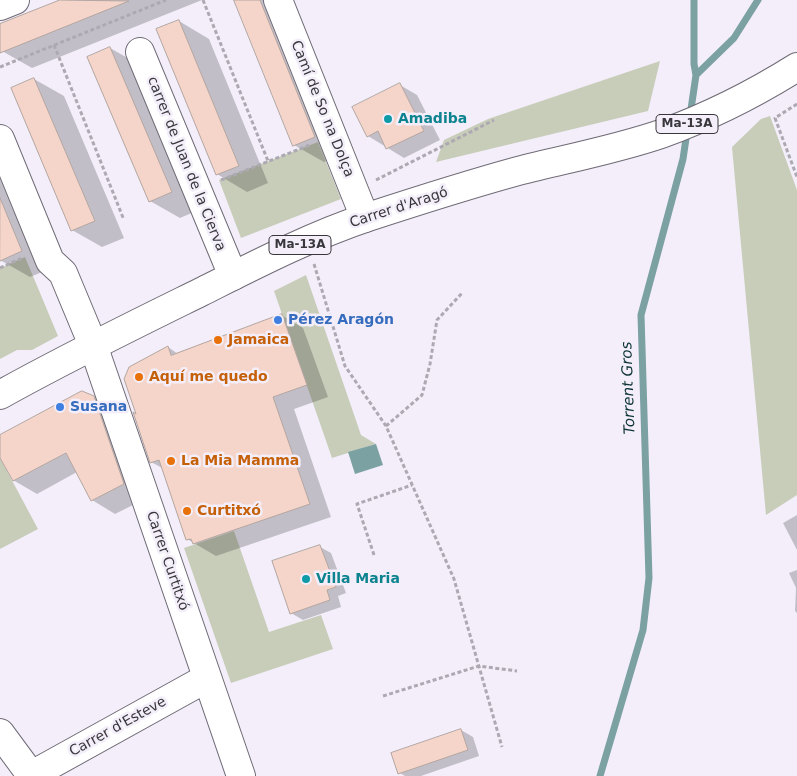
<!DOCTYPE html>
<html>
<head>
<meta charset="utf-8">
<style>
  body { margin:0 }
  canvas { display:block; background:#f3eef9 }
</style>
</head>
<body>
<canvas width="797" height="776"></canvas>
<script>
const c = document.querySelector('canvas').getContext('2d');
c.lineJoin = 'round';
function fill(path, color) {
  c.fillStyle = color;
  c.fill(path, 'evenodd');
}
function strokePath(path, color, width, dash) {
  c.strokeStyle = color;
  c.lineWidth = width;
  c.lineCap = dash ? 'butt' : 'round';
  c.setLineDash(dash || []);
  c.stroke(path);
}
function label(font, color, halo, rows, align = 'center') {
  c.font = font + ' "DejaVu Sans",sans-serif';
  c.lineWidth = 5;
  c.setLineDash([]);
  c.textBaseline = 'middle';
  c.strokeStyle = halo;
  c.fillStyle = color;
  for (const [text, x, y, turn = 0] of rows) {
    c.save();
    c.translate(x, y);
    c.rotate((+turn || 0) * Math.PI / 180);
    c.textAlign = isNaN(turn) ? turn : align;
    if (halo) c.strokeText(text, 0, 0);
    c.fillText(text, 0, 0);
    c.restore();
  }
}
fill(new Path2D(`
  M 660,61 L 648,111 L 436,162 L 444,140 L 488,119 Z
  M 770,116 L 797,190 L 797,495 L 766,515 L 732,147 L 761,119 Z
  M 318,142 L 341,199 L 241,238 L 219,180 Z
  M 25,257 L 58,336 L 32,350 L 17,350 L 0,359 L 0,268 Z
  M 306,275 L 361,435 L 376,444 L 332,458 L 274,291 Z
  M 0,458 L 38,529 L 0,549 Z
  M 234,531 L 269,632 L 321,615 L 333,649 L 231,683 L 184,548 Z`), '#c8cdba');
fill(new Path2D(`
  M 376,444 L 383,465 L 355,474 L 348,452 Z`), '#7ca1a3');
fill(new Path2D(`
  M 64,0 L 202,0 L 32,68 L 2,51 L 0,45 L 0,26 Z
  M 235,0 L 272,0 L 344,154 L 324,162 L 294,145 Z
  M 179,21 L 209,39 L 268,183 L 247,192 L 217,174 Z
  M 110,48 L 140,65 L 201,209 L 180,218 L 150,201 Z
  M 34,79 L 64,96 L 124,238 L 102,247 L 72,230 Z
  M 400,85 L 417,95 L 440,140 L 404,158 L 368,136 Z
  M 0,146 L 52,268 L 30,277 L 0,260 Z
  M 281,315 L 303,328 L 328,397 L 294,409 L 331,517 L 216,556 L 187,539 L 164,469 L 151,462 L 139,416 L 168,347 L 178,354 Z
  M 93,397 L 117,411 L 147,498 L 115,514 L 92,500 L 77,472 L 37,494 L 13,480 L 0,455 L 0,436 Z
  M 797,515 L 797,550 L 783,523 Z
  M 320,547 L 331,553 L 346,593 L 338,596 L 341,607 L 303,620 L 291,613 Z
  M 797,570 L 797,613 L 795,611 L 796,588 L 789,573 Z
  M 461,730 L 473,737 L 479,756 L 421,776 L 405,776 L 400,773 Z`), '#0003');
strokePath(new Path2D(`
  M 696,75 L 734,38 L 758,0
  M 690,116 L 696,75 L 694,64 L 694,0
  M 600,776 L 643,630 L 649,578 L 641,315 L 683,159 L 687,132`), '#7ca1a3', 7);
const building = new Path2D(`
  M 60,0 L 129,1 L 0,53 L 0,24 Z
  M 234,0 L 260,0 L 315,137 L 293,146 Z
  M 179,20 L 239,166 L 216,175 L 156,29 Z
  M 110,47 L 172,192 L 149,202 L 87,57 Z
  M 34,78 L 95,221 L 71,231 L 11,88 Z
  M 400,83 L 424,131 L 386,149 L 378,131 L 367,137 L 352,107 Z
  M 0,198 L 22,251 L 0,261 Z
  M 282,314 L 307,385 L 273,397 L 310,504 L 193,544 L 191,539 L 186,540 L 159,460 L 150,463 L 133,412 L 136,414 L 124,379 L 129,367 L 168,346 L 171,355 Z
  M 82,391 L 94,396 L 124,484 L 91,501 L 66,453 L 13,481 L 0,458 L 0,435 Z
  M 320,545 L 336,587 L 327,590 L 330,600 L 290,614 L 272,561 Z
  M 461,729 L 468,750 L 398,774 L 391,753 Z`);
fill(building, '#f5d4c9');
strokePath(building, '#b3a6a1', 1);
const minor = new Path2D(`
  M 278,0 L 365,218
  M 0,6 L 15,0
  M 140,52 L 233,276
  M 0,139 L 50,261 L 63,273 L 93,345 L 241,776
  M 0,733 L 31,775
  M 30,776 L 207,678`);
const major = new Path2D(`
  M 0,395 C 66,358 134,325 201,292 C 255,265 311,236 368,217 C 417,201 467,185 518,171 C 565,159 614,150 661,134 C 708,117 754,94 797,67`);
strokePath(minor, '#706b76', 30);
strokePath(major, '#706b76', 30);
strokePath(new Path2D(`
  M 203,0 L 268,161
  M 54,45 L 124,220
  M 0,67 L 166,0
  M 797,104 L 775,118 L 797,177
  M 221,180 L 310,145
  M 376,180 L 494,120
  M 314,264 L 345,366 L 386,426 L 454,579 L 502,747
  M 0,268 L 22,258
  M 386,426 L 422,395 L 430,364 L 437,320 L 463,292
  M 374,555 L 357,504 L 412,485
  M 383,696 L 479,666 L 517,671`), '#ada9b2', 3, [4, 2.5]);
strokePath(minor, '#fff', 28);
strokePath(major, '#fff', 28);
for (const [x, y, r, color] of [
  [388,119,5,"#0f9aa8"],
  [278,320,5,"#3f7fe0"],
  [218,340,5,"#e8710a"],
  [139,377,5,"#e8710a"],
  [60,407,5,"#3f7fe0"],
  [171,461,5,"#e8710a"],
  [187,511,5,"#e8710a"],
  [306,579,5,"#0f9aa8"]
]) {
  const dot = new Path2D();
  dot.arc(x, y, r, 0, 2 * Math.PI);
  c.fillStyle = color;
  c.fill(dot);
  strokePath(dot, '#f3eef9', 2);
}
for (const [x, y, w] of [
  [687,124,62],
  [300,245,62]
]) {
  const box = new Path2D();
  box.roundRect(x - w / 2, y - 9.5, w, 19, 4);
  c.fillStyle = '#f3eef9';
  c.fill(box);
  strokePath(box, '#39373c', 1);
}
label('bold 12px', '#39373c', null, [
  ["Ma-13A",687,124],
  ["Ma-13A",300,245]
]);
label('14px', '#39373c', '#f3eef9', [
  ["Camí de So na Dolça",322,109,68],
  ["carrer de Juan de la Cierva",186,164,68],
  ["Carrer d'Aragó",399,208,-18],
  ["Carrer Curtitxó",167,561,71],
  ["Carrer d'Esteve",118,727,-29]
]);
label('bold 14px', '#0d838f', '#f3eef9', [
  ["Amadiba",398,119],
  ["Villa Maria",316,579]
], 'left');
label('bold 14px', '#366cbe', '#f3eef9', [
  ["Pérez Aragón",288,320],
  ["Susana",70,407]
], 'left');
label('bold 14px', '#c56008', '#f3eef9', [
  ["Jamaica",228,340],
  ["Aquí me quedo",149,377],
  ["La Mia Mamma",181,461],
  ["Curtitxó",197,511]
], 'left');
label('italic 15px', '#0e3437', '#f3eef9', [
  ["Torrent Gros",629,388,-92]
]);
</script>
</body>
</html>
